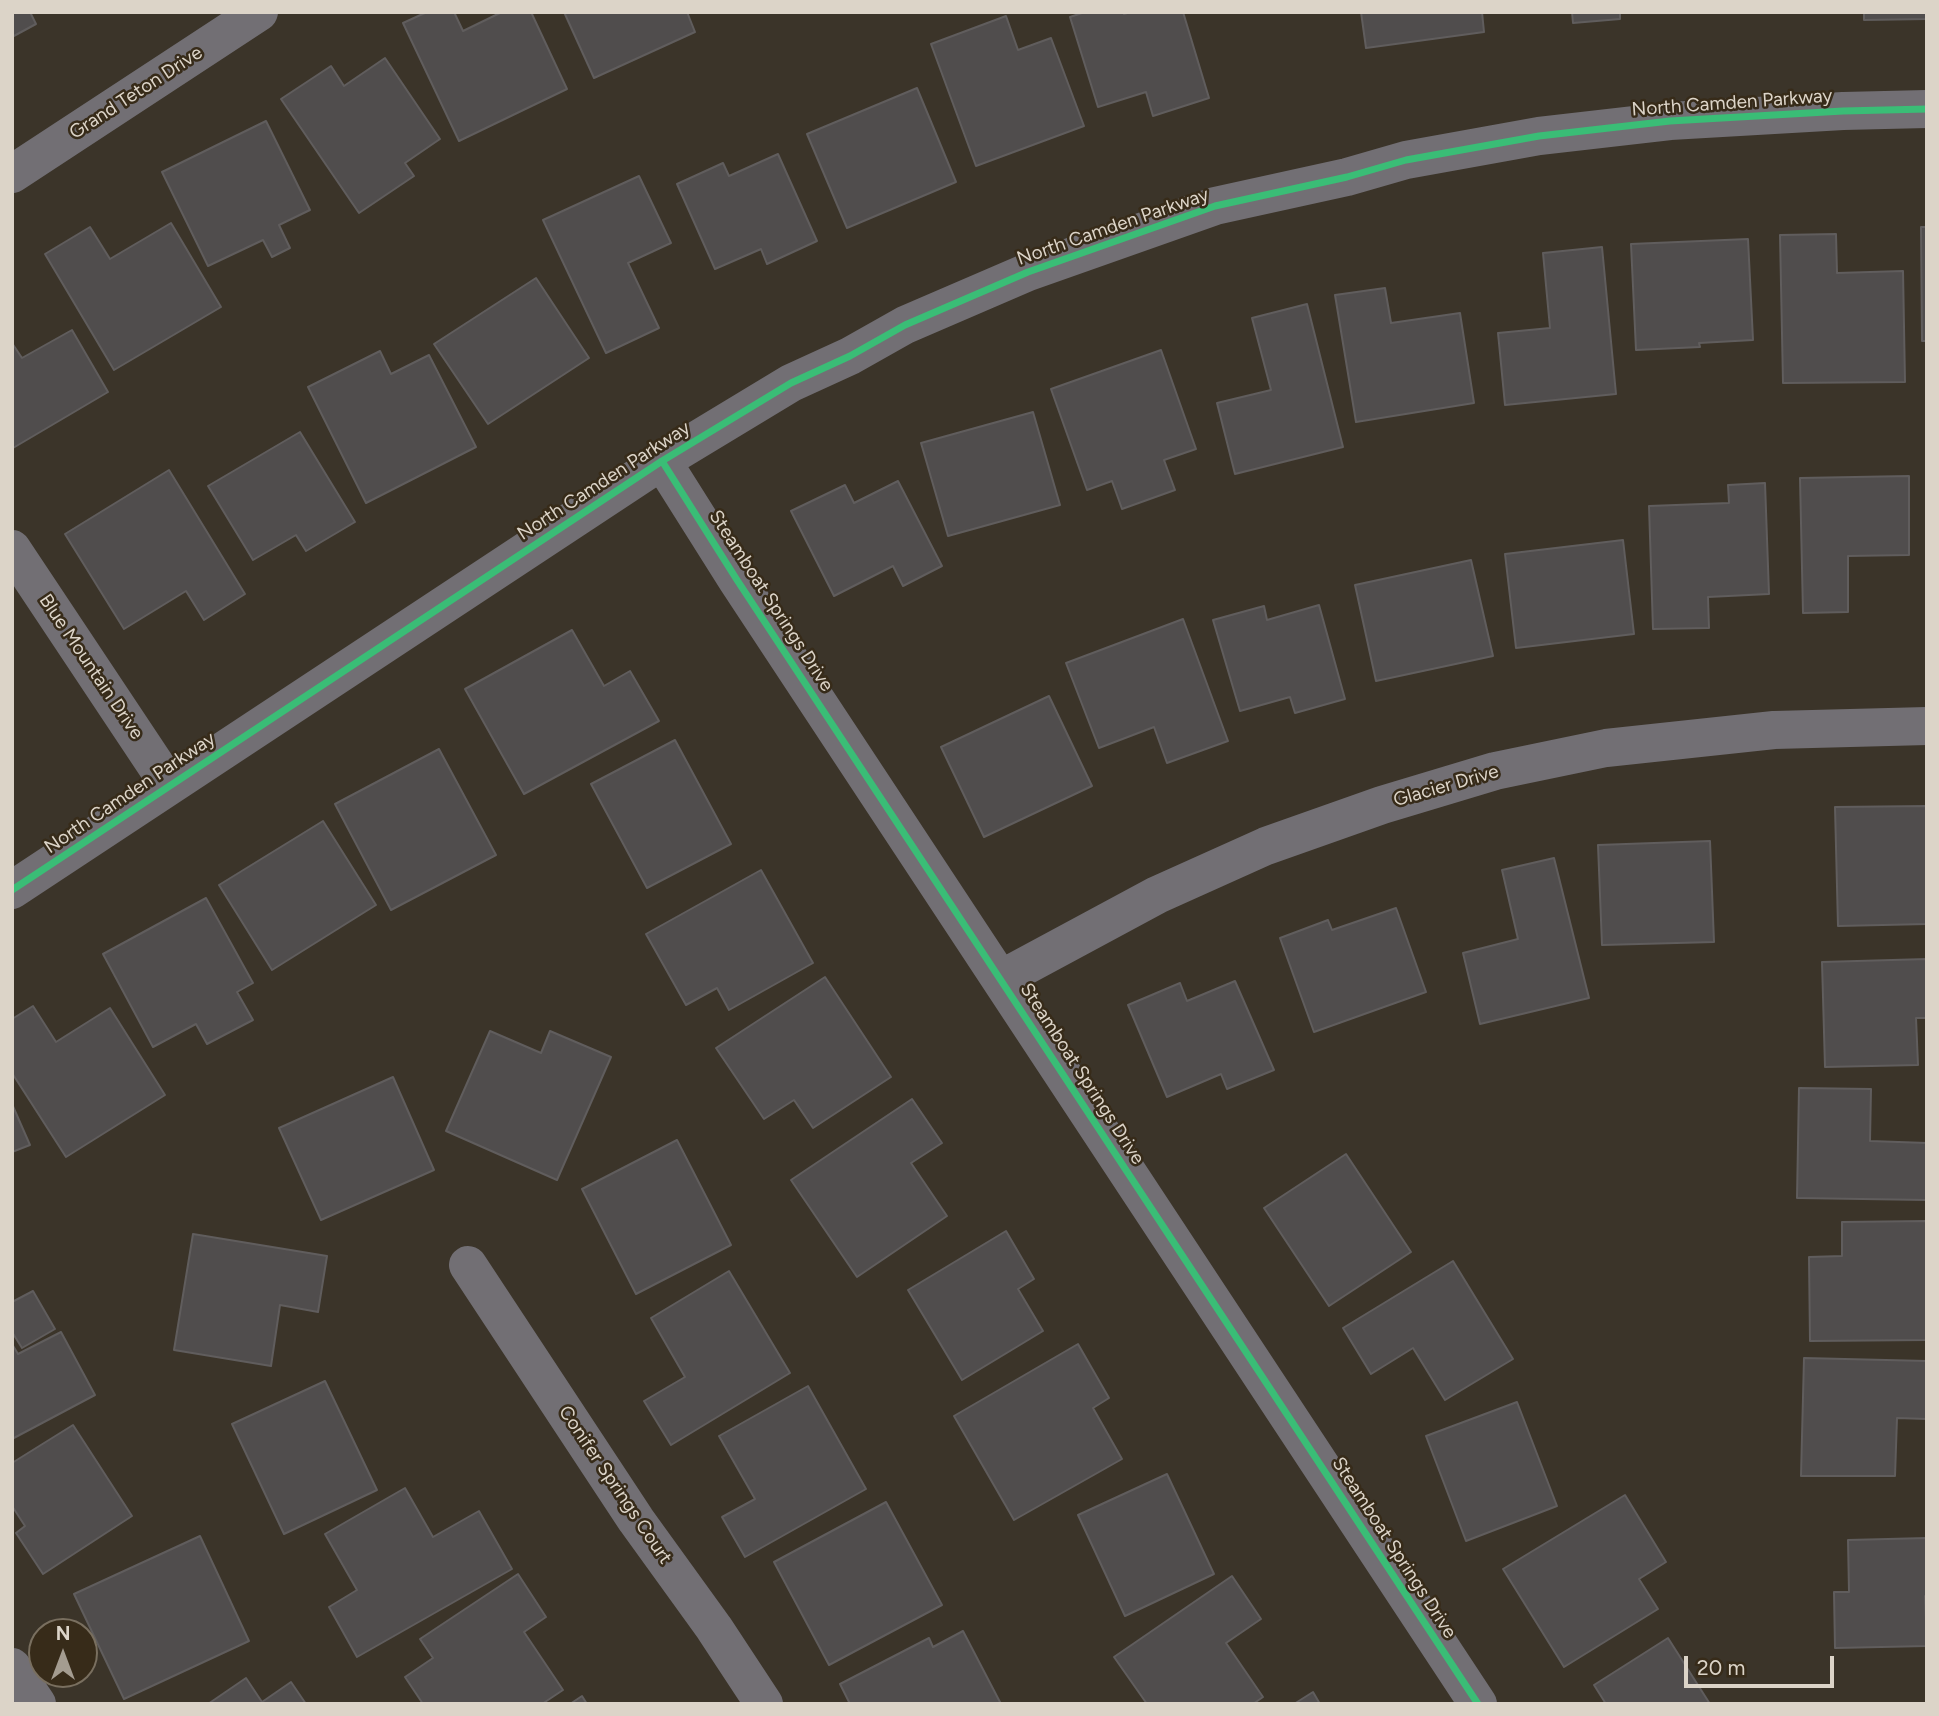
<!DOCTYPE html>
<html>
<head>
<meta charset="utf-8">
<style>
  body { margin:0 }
  #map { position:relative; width:1939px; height:1716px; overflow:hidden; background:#3b3429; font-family:Figtree,sans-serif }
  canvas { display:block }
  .frame { position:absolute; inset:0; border:14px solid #dcd4c8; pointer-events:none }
  .north { position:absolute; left:28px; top:1618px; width:70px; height:70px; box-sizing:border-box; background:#372b19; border:2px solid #796f5f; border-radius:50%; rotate:0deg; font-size:19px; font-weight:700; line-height:28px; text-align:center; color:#dcd4c8 }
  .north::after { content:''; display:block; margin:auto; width:24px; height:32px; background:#a49c90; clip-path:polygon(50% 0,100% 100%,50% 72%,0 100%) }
  .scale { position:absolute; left:1684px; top:1656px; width:150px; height:32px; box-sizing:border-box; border:4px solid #dcd4c8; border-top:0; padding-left:9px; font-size:21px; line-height:24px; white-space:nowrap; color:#dcd4c8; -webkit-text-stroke:5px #372b19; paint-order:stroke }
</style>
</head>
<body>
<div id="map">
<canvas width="1939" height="1716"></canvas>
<div class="frame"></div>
<div class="north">N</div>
<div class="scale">20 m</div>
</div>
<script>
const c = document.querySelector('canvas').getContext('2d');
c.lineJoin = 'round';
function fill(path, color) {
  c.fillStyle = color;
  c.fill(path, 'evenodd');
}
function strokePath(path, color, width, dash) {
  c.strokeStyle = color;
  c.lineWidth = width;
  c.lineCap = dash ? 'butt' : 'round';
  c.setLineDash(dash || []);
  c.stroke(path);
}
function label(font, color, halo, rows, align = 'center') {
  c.font = font + ' Figtree,sans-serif';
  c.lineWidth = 5;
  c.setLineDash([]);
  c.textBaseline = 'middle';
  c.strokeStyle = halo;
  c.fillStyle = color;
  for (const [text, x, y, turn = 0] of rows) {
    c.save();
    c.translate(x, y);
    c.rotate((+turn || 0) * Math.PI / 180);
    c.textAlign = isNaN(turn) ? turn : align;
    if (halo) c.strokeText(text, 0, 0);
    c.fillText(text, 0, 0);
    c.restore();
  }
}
const building = new Path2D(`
  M 12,12 L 30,12 L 36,24 L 12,37 Z
  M 427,12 L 454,12 L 463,31 L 502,12 L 531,12 L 567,89 L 459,141 L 403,23 Z
  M 564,12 L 687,12 L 695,32 L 594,78 Z
  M 1085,12 L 1123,12 L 1124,14 L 1131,12 L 1183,12 L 1209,98 L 1153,116 L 1146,92 L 1098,107 L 1070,17 Z
  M 1361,12 L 1482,12 L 1484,32 L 1366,48 Z
  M 1572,12 L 1620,12 L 1620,19 L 1573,23 Z
  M 1864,12 L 1927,12 L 1927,19 L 1864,20 Z
  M 1006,16 L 1018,50 L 1051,38 L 1084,126 L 976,166 L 931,44 Z
  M 385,58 L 440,139 L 405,163 L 414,176 L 359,213 L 281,99 L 331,66 L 344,86 Z
  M 917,88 L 956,182 L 847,228 L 807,134 Z
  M 266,121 L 310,210 L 279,225 L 290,248 L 272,257 L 263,240 L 208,266 L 162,172 Z
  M 778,154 L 817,241 L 767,264 L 761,249 L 715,269 L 677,184 L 723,163 L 729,176 Z
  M 639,176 L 671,243 L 628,263 L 659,328 L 606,353 L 543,220 Z
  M 171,223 L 221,307 L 114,370 L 45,254 L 90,227 L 110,259 Z
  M 1921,227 L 1927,227 L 1927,341 L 1922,341 Z
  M 1836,234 L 1837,273 L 1903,271 L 1905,382 L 1783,383 L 1780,235 Z
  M 1748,239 L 1753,340 L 1699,343 L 1700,347 L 1636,350 L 1631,244 Z
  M 1602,247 L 1616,394 L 1505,405 L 1498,333 L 1550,328 L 1543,253 Z
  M 536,278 L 589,358 L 488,424 L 434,344 Z
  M 1385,288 L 1391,323 L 1460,313 L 1474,403 L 1356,422 L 1335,295 Z
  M 1307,304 L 1343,447 L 1235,474 L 1217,403 L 1271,390 L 1252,318 Z
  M 72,330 L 108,392 L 13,448 L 12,343 L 22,358 Z
  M 1161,350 L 1196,449 L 1164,460 L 1175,490 L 1122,509 L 1112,481 L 1087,490 L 1051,389 Z
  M 380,351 L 391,374 L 429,355 L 476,447 L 366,503 L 308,387 Z
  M 1033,412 L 1060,505 L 948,536 L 921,443 Z
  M 300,432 L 355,522 L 306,551 L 296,535 L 253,560 L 208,486 Z
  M 169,470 L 245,594 L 204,620 L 186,591 L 124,629 L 65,534 Z
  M 1909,476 L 1909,555 L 1848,556 L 1848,612 L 1803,613 L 1800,478 Z
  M 898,481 L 942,566 L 903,586 L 893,566 L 834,596 L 791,511 L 845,485 L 854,503 Z
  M 1765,483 L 1769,594 L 1708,597 L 1709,628 L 1653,629 L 1649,506 L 1729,503 L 1728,485 Z
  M 1623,540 L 1634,634 L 1516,648 L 1505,554 Z
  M 1471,560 L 1493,656 L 1376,681 L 1355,585 Z
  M 1319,605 L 1345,699 L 1295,713 L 1290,697 L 1240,711 L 1213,620 L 1264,606 L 1267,620 Z
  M 1183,619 L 1228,741 L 1167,763 L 1154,727 L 1099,748 L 1066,663 Z
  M 572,630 L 604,686 L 630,671 L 659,721 L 524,794 L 465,689 Z
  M 1049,696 L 1092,786 L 984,837 L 941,747 Z
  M 675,740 L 731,844 L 647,888 L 591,784 Z
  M 439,749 L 496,855 L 391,910 L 335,804 Z
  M 1926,806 L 1927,924 L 1838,926 L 1835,807 Z
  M 323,821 L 376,905 L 272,970 L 219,885 Z
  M 1710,841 L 1714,942 L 1602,945 L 1598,845 Z
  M 1554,858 L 1589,998 L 1480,1024 L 1463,953 L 1518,939 L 1502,870 Z
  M 761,870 L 813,963 L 729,1010 L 717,988 L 686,1005 L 646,934 Z
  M 206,898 L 253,983 L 237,992 L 253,1020 L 207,1044 L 196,1024 L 153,1047 L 103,954 Z
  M 1396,908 L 1426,992 L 1314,1032 L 1280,938 L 1328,920 L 1332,930 Z
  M 1927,959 L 1927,1018 L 1916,1018 L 1918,1065 L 1825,1067 L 1822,962 Z
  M 825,977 L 891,1077 L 813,1128 L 794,1100 L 764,1119 L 716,1048 Z
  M 1235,981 L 1274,1070 L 1227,1089 L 1221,1074 L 1167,1097 L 1128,1005 L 1180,983 L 1187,1001 Z
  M 33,1006 L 56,1042 L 110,1008 L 165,1095 L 66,1157 L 12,1073 L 12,1019 Z
  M 490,1031 L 541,1053 L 550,1031 L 611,1057 L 557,1180 L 446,1131 Z
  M 393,1077 L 434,1170 L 321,1220 L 279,1128 Z
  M 1799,1088 L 1871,1089 L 1870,1141 L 1927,1143 L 1927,1200 L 1797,1198 Z
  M 912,1099 L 942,1143 L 911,1163 L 947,1216 L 857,1277 L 791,1180 Z
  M 12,1104 L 30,1145 L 12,1152 Z
  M 677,1140 L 731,1245 L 636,1294 L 582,1189 Z
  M 1346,1154 L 1411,1252 L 1329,1306 L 1264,1208 Z
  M 1927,1221 L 1927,1340 L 1810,1341 L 1809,1257 L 1842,1256 L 1842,1222 Z
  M 1006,1231 L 1034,1279 L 1018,1289 L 1043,1331 L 962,1380 L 908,1290 Z
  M 193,1234 L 327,1256 L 318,1312 L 280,1305 L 271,1366 L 174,1350 Z
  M 1453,1261 L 1513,1359 L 1445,1400 L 1413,1348 L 1371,1374 L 1343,1328 Z
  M 729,1271 L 790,1373 L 671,1445 L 644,1401 L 685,1377 L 651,1318 Z
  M 33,1291 L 55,1329 L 22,1348 L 12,1332 L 12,1302 Z
  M 61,1332 L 95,1395 L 12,1439 L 12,1344 L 18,1354 Z
  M 1078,1344 L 1109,1398 L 1093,1408 L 1122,1459 L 1014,1520 L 954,1416 Z
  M 1804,1358 L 1927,1361 L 1927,1419 L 1897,1418 L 1895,1476 L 1801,1476 Z
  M 325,1381 L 377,1490 L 284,1534 L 232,1424 Z
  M 808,1386 L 866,1489 L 745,1557 L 722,1517 L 755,1499 L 719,1436 Z
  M 1517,1402 L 1557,1506 L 1466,1541 L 1426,1436 Z
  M 73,1425 L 132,1516 L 43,1574 L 16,1533 L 25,1526 L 12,1506 L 12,1463 Z
  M 1167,1474 L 1214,1574 L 1125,1616 L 1078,1515 Z
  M 405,1488 L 433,1537 L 479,1511 L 512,1569 L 357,1657 L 329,1607 L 357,1590 L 325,1534 Z
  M 1625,1495 L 1666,1562 L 1639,1579 L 1658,1609 L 1564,1667 L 1503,1569 Z
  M 886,1502 L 942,1605 L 829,1665 L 774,1562 Z
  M 200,1536 L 249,1641 L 124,1699 L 74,1594 Z
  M 1927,1538 L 1927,1596 L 1925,1596 L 1927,1646 L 1835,1648 L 1834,1592 L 1849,1592 L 1848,1540 Z
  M 518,1574 L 546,1617 L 524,1632 L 563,1690 L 542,1704 L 423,1704 L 405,1677 L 433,1658 L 420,1639 Z
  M 1232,1576 L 1261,1619 L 1226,1643 L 1263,1697 L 1253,1704 L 1147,1704 L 1114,1657 Z
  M 963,1631 L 1001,1704 L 850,1704 L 840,1684 L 929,1638 L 933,1647 Z
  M 1668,1638 L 1710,1704 L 1606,1704 L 1594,1685 Z
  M 246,1678 L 262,1702 L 291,1682 L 306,1704 L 208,1704 Z
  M 1313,1692 L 1320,1704 L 1294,1704 Z
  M 582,1696 L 587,1704 L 570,1704 Z`);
fill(building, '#504d4d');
strokePath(building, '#605d5d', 2);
strokePath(new Path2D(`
  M 12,174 L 259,12
  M 662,461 L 737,580 L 1478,1704
  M 12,549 L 169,785
  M 12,890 L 662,461 L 791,383 L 850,356 L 905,325 L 1028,272 L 1215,206 L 1347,177 L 1406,160 L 1539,136 L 1670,121 L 1843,111 L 1927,109
  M 1001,979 L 1157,895 L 1266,846 L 1382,805 L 1495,771 L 1606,748 L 1774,730 L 1927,726
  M 468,1265 L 636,1520 L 714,1628 L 764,1704
  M 12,1667 L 37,1704`), '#726f74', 38);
strokePath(new Path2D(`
  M 662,461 L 737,580 L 1478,1704
  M 12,890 L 662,461 L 791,383 L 850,356 L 905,325 L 1028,272 L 1215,206 L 1347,177 L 1406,160 L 1539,136 L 1670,121 L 1843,111 L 1927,109`), '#3abd76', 7);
label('19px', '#dcd4c8', '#372b19', [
  ["Grand Teton Drive",136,93,-33],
  ["North Camden Parkway",1732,103,-4],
  ["North Camden Parkway",1113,227,-19],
  ["North Camden Parkway",604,481,-33],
  ["Steamboat Springs Drive",771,601,57],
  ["Blue Mountain Drive",91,667,56],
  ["Glacier Drive",1446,786,-16],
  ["North Camden Parkway",130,793,-34],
  ["Steamboat Springs Drive",1082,1074,57],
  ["Conifer Springs Court",615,1485,56],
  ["Steamboat Springs Drive",1394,1548,57]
]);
</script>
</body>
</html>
